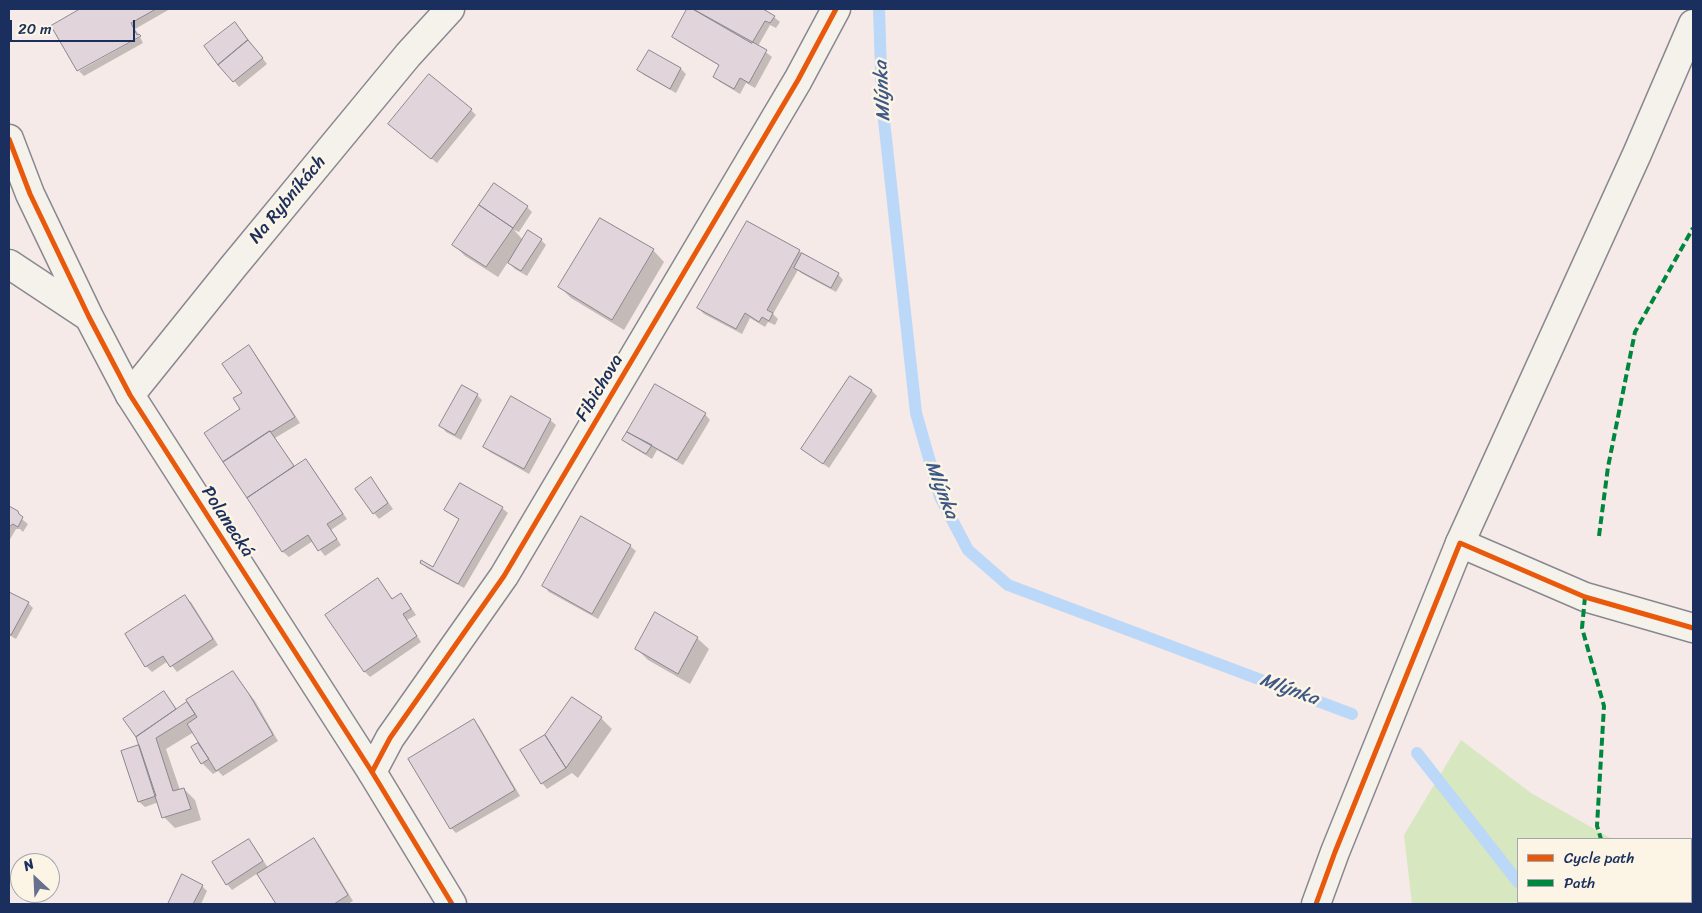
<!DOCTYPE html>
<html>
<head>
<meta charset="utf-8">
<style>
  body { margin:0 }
  #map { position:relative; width:1702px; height:913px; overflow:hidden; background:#f5eae8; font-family:Sriracha,sans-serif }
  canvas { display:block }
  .frame { position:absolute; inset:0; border:10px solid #1b2f5e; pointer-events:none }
  .legend { position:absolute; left:1517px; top:838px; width:175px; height:65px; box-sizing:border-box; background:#fcf5e5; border:1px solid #a2a6af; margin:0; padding:6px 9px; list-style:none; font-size:15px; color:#1b2f5e }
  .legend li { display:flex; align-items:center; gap:10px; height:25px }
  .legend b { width:25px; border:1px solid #a2a6af }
  .north { position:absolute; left:10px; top:853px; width:50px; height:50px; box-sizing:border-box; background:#fcf5e5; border:1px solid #a2a6af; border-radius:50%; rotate:335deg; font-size:14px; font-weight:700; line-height:20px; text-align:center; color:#1b2f5e }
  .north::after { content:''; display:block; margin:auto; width:18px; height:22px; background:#67708e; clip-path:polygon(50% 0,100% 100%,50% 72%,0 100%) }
  .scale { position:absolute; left:10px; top:20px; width:125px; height:22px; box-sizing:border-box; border:2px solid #1b2f5e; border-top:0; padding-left:6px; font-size:15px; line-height:18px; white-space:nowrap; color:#1b2f5e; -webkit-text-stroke:4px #fcf5e5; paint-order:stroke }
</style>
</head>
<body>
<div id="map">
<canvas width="1702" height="913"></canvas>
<div class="frame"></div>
<ul class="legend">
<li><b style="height:6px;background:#e8590c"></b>Cycle path</li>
<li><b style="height:6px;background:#00873e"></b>Path</li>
</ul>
<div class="north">N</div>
<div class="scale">20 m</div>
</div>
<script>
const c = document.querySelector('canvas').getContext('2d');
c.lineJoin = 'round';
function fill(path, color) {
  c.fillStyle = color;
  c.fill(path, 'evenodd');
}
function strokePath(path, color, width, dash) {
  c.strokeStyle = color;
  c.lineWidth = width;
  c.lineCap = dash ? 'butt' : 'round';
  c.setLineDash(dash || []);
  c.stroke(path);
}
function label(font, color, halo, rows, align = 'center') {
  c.font = font + ' Sriracha,sans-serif';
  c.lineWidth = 5;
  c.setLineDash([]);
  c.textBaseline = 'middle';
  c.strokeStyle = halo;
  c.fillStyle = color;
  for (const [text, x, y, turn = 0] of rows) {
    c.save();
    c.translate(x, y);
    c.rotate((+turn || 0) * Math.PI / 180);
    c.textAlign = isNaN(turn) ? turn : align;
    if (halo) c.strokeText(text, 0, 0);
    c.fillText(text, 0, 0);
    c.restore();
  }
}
fill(new Path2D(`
  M 1461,740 L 1531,793 L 1612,839 L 1518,839 L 1518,902 L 1691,902 L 1691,868 L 1693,867 L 1693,904 L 1412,904 L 1404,835 Z`), '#d7e7c0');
fill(new Path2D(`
  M 83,9 L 170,9 L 135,29 L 139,35 L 53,26 Z
  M 689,9 L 760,9 L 774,17 L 780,22 L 776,28 L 770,25 L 758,46 L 772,57 L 755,88 L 746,83 L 740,94 L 720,82 L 714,77 L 720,66 L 679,42 L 673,37 Z
  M 240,29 L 267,64 L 239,87 L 206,47 Z
  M 140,37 L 143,43 L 84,76 L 79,71 Z
  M 649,51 L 681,69 L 686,74 L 676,93 L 644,75 L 638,69 Z
  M 471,110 L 476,115 L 437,163 L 395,129 Z
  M 527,207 L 532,212 L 519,232 L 514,230 L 523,240 L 541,240 L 546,245 L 527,276 L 515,269 L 508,262 L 498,277 L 465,256 L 454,245 Z
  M 601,219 L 653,250 L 664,262 L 624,330 L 571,298 L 560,287 Z
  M 799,251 L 838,274 L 843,280 L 836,292 L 801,273 L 798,270 L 773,314 L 778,319 L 775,325 L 768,322 L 765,327 L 750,318 L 742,334 L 704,314 L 698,308 Z
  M 249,346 L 254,352 L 300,423 L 275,438 L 295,467 L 306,460 L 311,466 L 347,519 L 331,530 L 341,545 L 325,556 L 313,541 L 289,557 L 283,552 L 205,434 L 242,409 Z
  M 850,378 L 872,391 L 877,396 L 829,468 L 802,449 Z
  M 477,395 L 482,400 L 461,440 L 446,432 L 441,426 Z
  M 705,414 L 710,420 L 683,465 L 657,450 L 652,459 L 629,445 L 623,440 Z
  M 550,420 L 556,425 L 529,474 L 490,452 L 484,446 Z
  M 376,485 L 393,509 L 379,519 L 374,513 Z
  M 502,508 L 508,513 L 464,588 L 427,568 L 421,562 L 434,568 L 460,520 L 445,510 Z
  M 9,509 L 28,524 L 23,532 L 20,529 L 16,529 L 9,541 Z
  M 630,546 L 636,551 L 598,619 L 549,592 L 544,586 Z
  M 378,580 L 393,600 L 401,595 L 406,600 L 416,615 L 407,620 L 421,642 L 370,677 L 365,672 L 327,615 Z
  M 9,593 L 28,603 L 33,608 L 16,639 L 9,635 Z
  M 185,597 L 191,602 L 218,645 L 177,672 L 168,661 L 152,672 L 146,666 Z
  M 697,638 L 709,649 L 690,684 L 648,660 L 637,649 Z
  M 233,673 L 255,701 L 278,741 L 223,776 L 218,771 L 213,774 L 202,763 L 193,747 L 200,743 L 194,732 L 166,749 L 180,790 L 184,789 L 195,800 L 201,820 L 175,828 L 164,817 L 159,802 L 145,807 L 139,802 L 140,746 L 137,737 L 125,720 L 169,698 L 177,710 L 187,703 L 192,708 Z
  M 601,718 L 612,729 L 578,778 L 572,773 L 547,789 L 542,783 Z
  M 474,721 L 479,726 L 520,796 L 456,833 L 451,828 Z
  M 249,840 L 254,846 L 268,868 L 314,840 L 319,845 L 353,901 L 348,904 L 277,904 L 258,873 L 232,890 L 227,884 Z
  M 183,876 L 202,886 L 207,891 L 201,904 L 169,904 Z`), '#0003');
strokePath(new Path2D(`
  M 879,9 L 882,102 L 916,413 L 940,497 L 968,550 L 1008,585 L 1352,714
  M 1417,753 L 1518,882
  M 1531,902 L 1532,904`), '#bcd8f8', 12);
const building = new Path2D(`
  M 80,9 L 156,9 L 131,23 L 137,35 L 139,34 L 141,36 L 77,71 L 51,26 Z
  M 687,9 L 693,9 L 767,50 L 749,83 L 740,78 L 734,89 L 713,77 L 719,65 L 672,37 Z
  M 693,9 L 763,9 L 775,16 L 770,23 L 765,21 L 752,43 Z
  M 235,22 L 248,40 L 218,65 L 204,46 Z
  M 248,40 L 263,58 L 233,82 L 218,65 Z
  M 649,50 L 681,68 L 670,89 L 637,70 Z
  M 429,74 L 472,109 L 431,159 L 388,124 Z
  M 494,183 L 528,206 L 513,228 L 479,205 Z
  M 479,205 L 513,228 L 486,267 L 452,245 Z
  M 600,218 L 654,249 L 612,320 L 558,287 Z
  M 747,221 L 800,250 L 767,310 L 773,313 L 769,321 L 762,317 L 759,322 L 745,313 L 736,329 L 697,308 Z
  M 528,230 L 542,239 L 521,271 L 508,263 Z
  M 802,253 L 839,273 L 831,288 L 794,268 Z
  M 249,345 L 295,417 L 271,432 L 270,431 L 223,462 L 204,433 L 240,409 L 233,398 L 242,393 L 222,364 Z
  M 850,376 L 872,390 L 823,464 L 801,449 Z
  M 655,384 L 706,413 L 677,460 L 627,432 Z
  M 462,385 L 478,394 L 455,435 L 439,426 Z
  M 511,396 L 551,419 L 524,469 L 483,447 Z
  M 270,431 L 294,466 L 247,498 L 223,462 Z
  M 627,432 L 652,445 L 646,454 L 622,440 Z
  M 306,459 L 343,514 L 327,524 L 337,539 L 318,551 L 308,535 L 282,552 L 247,498 Z
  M 371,477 L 388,503 L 373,514 L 355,489 Z
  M 460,483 L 503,507 L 458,584 L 420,563 L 421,560 L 433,567 L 459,519 L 444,510 Z
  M 9,506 L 18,511 L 19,514 L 23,517 L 18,527 L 13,524 L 9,527 Z
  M 581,516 L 631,545 L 592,614 L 542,586 Z
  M 378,578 L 392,599 L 401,593 L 411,609 L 403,614 L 417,636 L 364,672 L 325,615 Z
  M 9,592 L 29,602 L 11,635 L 9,634 Z
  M 185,595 L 213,639 L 170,667 L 163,656 L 145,667 L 125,634 Z
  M 655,612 L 698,637 L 678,674 L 635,649 Z
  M 233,671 L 249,694 L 273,735 L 216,771 L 187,724 L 197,717 L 186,700 Z
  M 164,691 L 176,709 L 136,737 L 123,719 Z
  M 572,697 L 602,717 L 566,768 L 545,735 Z
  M 187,702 L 195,714 L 156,738 L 173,791 L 184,788 L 191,809 L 162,818 L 136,737 Z
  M 474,719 L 515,790 L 450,829 L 408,759 Z
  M 545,735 L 566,768 L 541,784 L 520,750 Z
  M 198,743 L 209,759 L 201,764 L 191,747 Z
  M 139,745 L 156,796 L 138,802 L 121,751 Z
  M 314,838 L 348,895 L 334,904 L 276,904 L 257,874 Z
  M 249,839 L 263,861 L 226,885 L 212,862 Z
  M 182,874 L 203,885 L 193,904 L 168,904 Z`);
fill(building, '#e1d4da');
strokePath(building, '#898890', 1);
const minor = new Path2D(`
  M 130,395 L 233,267 L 408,55 L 450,9
  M 372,772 L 390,738 L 504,576 L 798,80 L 836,9`);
const tertiary = new Path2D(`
  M 9,139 L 30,194 L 89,317 L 130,395 L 372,772 L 452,904
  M 9,264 L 89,317
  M 1316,904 L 1335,852 L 1460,543 L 1585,597 L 1693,628`);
const trunk = new Path2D(`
  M 1460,543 L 1637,154 L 1693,24`);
strokePath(minor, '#898890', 31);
strokePath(tertiary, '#898890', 31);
strokePath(trunk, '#898890', 31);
strokePath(minor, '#f5f1eb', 28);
strokePath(tertiary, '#f5f1eb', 28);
strokePath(trunk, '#f5f1eb', 28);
strokePath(new Path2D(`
  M 1599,536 L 1608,467 L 1635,332 L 1693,228
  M 1585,597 L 1582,628 L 1604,706 L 1597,826 L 1601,839
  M 1624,902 L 1625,904`), '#00873e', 4, [8, 4]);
strokePath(new Path2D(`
  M 9,139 L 30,194 L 89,317 L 130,395 L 372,772 L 452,904
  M 372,772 L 390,738 L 504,576 L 798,80 L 836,9
  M 1316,904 L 1335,852 L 1460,543 L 1585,597 L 1693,628`), '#e8590c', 5);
label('18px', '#1b2f5e', '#fcf5e5', [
  ["Na Rybníkách",288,200,-50],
  ["Fibichova",600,388,-59],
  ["Polanecká",227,522,57]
]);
label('italic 19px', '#3d5886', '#fcf5e5', [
  ["Mlýnka",883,91,-93],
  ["Mlýnka",941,490,69],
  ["Mlýnka",1289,690,20]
]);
</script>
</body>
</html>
